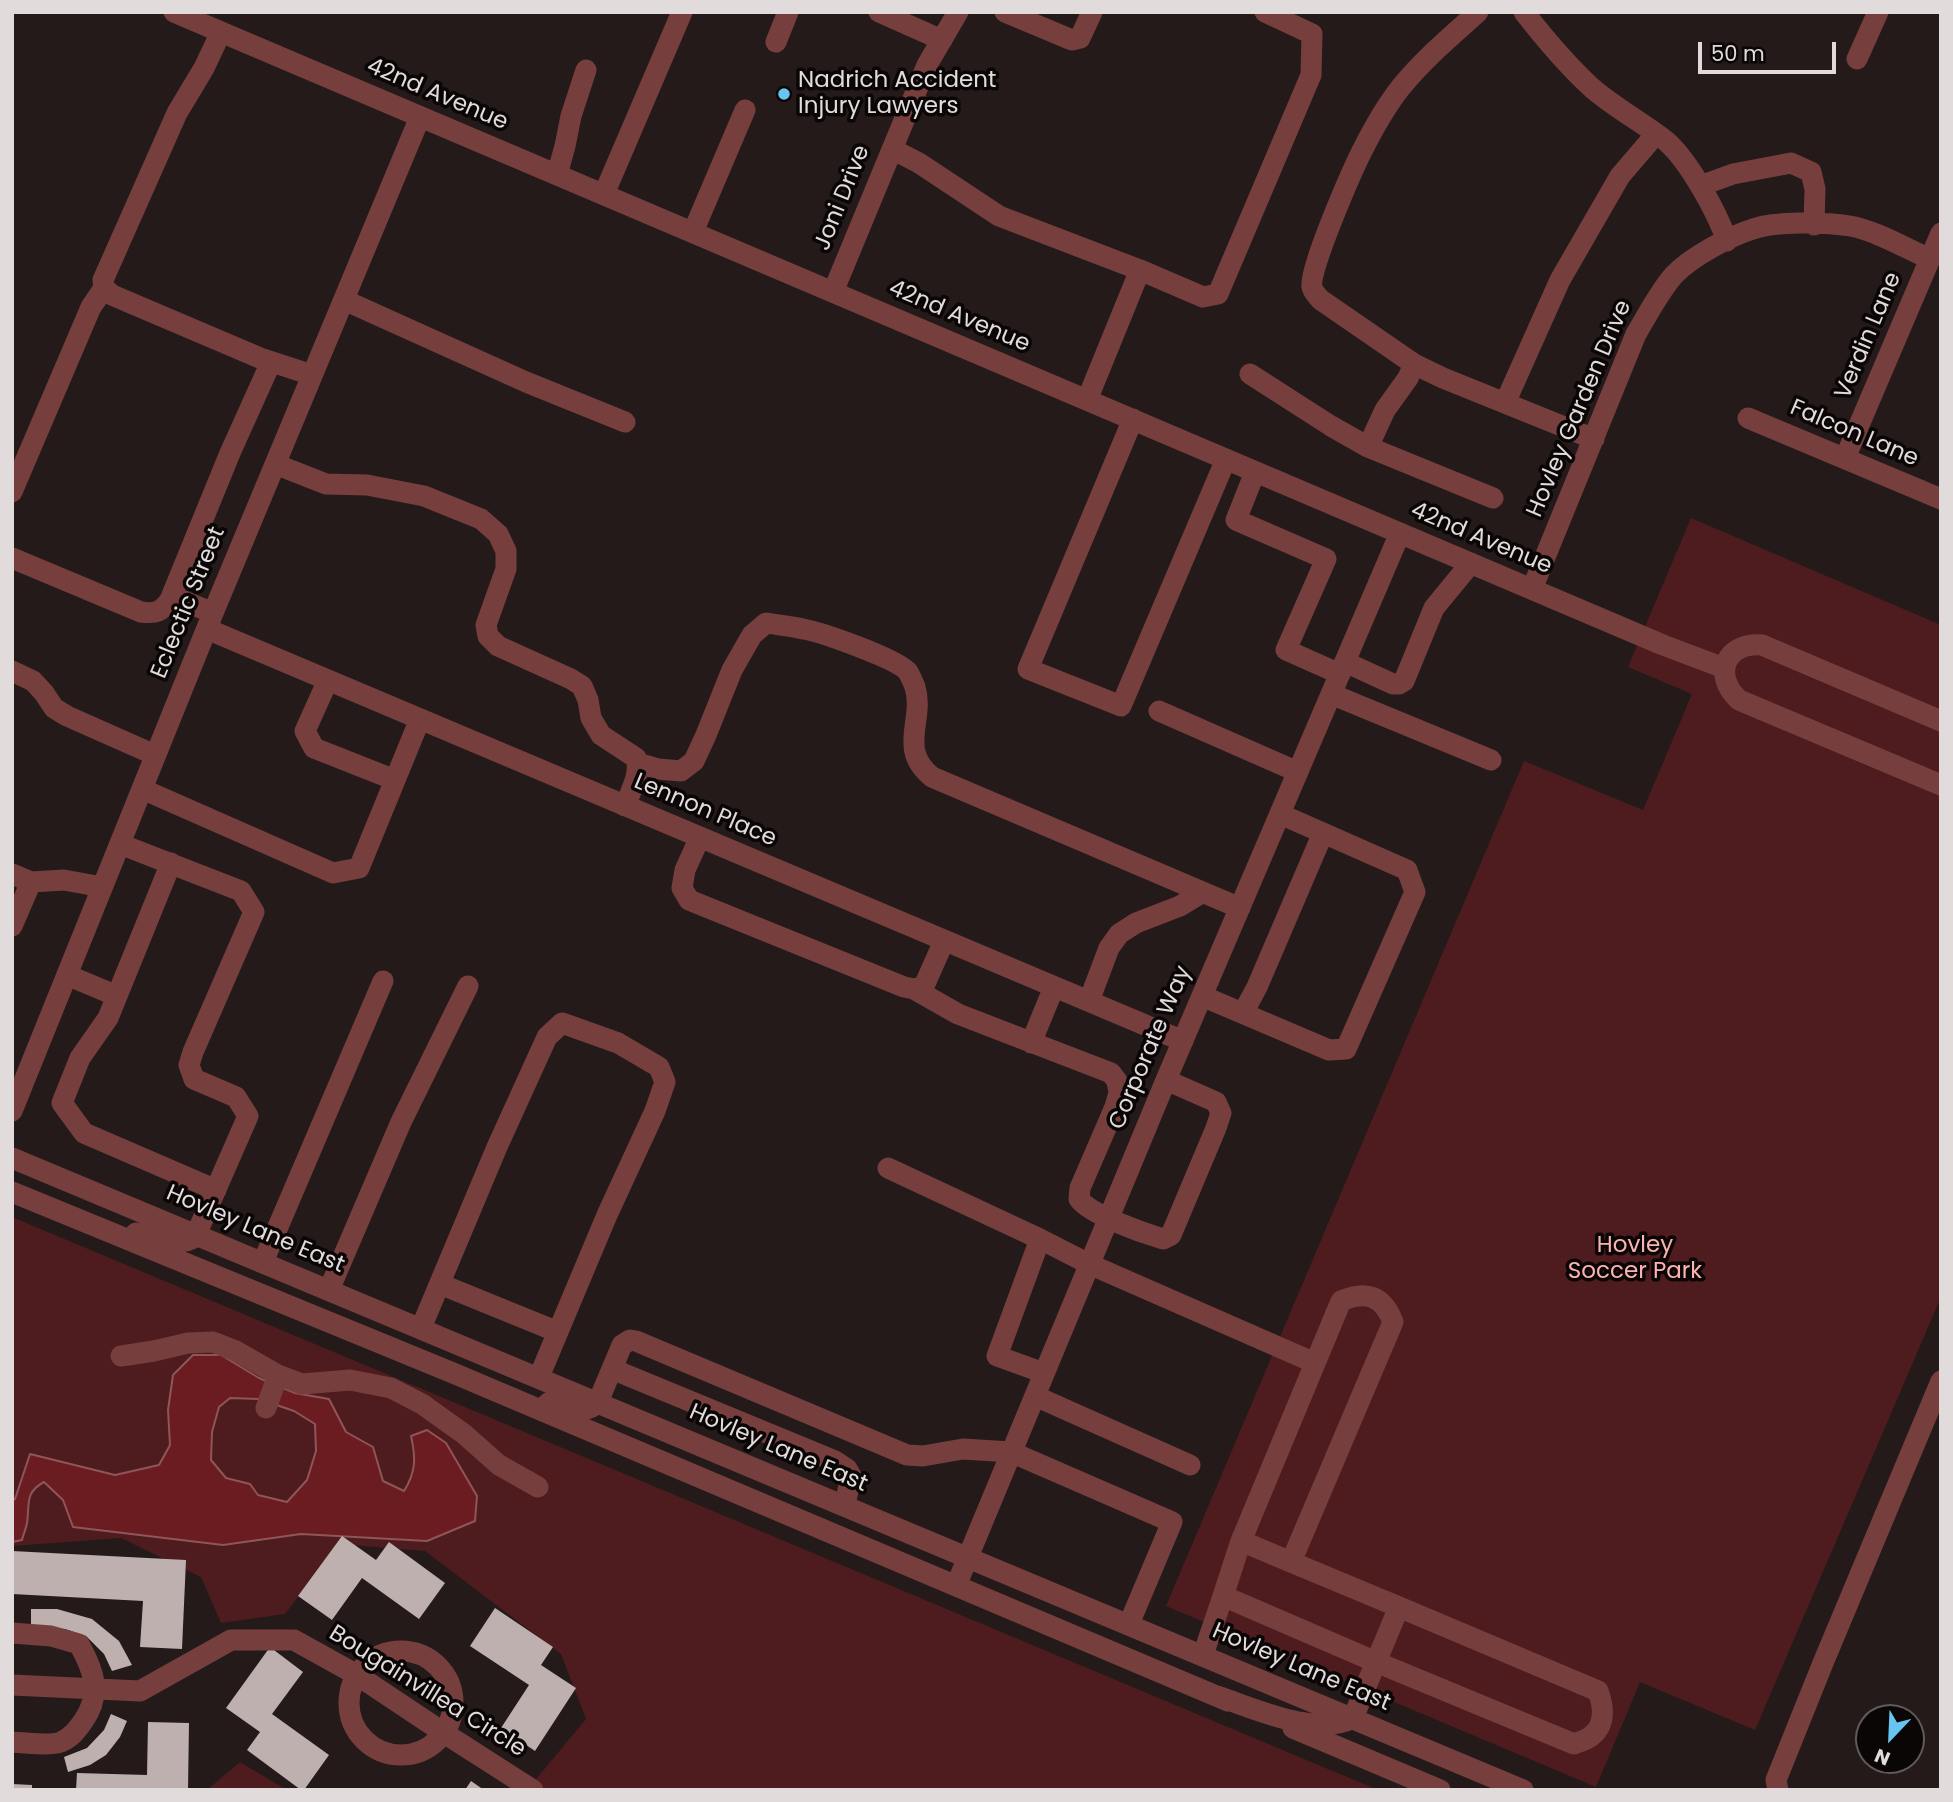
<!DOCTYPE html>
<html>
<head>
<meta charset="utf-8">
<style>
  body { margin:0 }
  #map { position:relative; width:1953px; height:1802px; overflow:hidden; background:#241a1a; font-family:Poppins,sans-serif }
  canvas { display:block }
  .frame { position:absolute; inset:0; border:14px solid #e2dbdb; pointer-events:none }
  .north { position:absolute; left:1855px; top:1704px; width:70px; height:70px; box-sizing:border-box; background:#0a0606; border:2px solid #605b5b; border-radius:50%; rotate:203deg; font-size:19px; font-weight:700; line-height:28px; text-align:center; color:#e2dbdb }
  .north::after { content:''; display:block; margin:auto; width:24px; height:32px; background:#68c4f0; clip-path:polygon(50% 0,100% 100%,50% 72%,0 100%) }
  .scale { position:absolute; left:1698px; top:42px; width:138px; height:32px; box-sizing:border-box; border:4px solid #e2dbdb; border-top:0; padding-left:9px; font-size:21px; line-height:24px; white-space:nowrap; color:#e2dbdb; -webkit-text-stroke:5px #0a0606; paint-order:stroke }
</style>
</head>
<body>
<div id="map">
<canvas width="1953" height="1802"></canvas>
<div class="frame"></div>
<div class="north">N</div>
<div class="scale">50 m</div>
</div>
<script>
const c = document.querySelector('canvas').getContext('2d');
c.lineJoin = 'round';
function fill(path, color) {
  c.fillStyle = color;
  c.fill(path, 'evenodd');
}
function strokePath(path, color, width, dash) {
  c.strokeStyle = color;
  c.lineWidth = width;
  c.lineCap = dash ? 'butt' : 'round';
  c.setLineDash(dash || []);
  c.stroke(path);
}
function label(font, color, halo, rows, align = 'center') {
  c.font = font + ' Poppins,sans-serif';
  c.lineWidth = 7;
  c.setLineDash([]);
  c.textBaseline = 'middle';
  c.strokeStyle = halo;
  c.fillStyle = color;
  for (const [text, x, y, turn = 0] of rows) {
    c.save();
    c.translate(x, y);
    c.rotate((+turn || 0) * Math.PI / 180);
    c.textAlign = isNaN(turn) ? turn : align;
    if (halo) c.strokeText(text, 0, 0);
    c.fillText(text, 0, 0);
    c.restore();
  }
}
fill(new Path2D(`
  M 1691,518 L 1941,625 L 1941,1297 L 1755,1730 L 1640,1682 L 1596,1787 L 1166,1606 L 1524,761 L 1643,810 L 1692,694 L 1628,667 Z
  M 12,1217 L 1378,1790 L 527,1790 L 586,1719 L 561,1654 L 425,1551 L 338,1544 L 285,1614 L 221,1623 L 201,1577 L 121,1538 L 12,1546 Z
  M 240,1762 L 287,1790 L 207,1790 Z`), '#4e1c1e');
const water = new Path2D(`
  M 193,1355 L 221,1355 L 259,1378 L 295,1393 L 329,1399 L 346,1432 L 373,1447 L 383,1481 L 404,1491 C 416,1472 416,1458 411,1436 L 427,1430 L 446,1443 L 477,1496 L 475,1521 L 427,1541 L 301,1534 L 223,1545 L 73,1527 L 63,1500 L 44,1482 C 24,1493 30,1504 27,1523 C 26,1529 23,1535 22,1540 L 12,1542 L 12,1500 L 15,1499 L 30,1454 L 115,1475 L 159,1465 L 170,1445 L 168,1410 L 173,1375 ZM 230,1398 L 259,1399 L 294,1411 L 315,1424 L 316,1451 L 307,1480 L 287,1502 L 258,1495 L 250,1484 L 226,1478 L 211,1460 L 212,1432 L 219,1407 Z`);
fill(water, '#6b1c21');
strokePath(water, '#8f5559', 2);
fill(new Path2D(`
  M 342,1536 L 376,1560 L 389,1542 L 445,1583 L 419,1619 L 362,1578 L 332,1620 L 298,1596 Z
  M 12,1551 L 186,1560 L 182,1649 L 140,1647 L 143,1601 L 12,1594 Z
  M 495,1608 L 553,1647 L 541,1665 L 576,1688 L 535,1751 L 501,1728 L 529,1685 L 470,1646 Z
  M 31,1609 L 57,1609 L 92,1619 L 119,1641 L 132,1665 L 112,1671 L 104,1654 L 86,1636 L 65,1629 L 31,1627 Z
  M 270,1647 L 303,1672 L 272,1714 L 329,1755 L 304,1790 L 301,1790 L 247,1750 L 260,1732 L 226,1708 Z
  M 111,1714 L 127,1721 L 120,1737 L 106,1755 L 90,1765 L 68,1772 L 64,1757 L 87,1748 L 104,1730 Z
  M 148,1722 L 189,1723 L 188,1790 L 76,1790 L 77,1773 L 147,1775 Z
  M 471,1781 L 484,1790 L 465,1790 Z
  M 12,1784 L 32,1785 L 32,1790 L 12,1790 Z`), '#bdb0af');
strokePath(new Path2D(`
  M 174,12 L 1663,645 L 1724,668
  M 879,12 L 942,40
  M 1005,12 L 1072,40 L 1080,38 L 1092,12
  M 1478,12 C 1451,36 1424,59 1401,87 C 1386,106 1373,129 1362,151 C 1352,171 1308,271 1312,287 C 1313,291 1318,297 1321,300 L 1414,364 L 1443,378 L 1594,439
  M 1524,12 C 1545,39 1567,65 1592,88 C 1615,108 1642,122 1666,141 C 1689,161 1717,212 1727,241
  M 221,32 L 204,68 L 177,113 L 103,280 L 104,288 L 112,295 L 260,358 L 312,375
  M 776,42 L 788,12
  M 1857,59 L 1878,12
  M 892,149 L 919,163 L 999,216 L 1140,270
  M 557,175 L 565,146 L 571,116 L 586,70
  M 1700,186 L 1733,174 L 1791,163 L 1811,172 L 1815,189 L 1814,225
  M 604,194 L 682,12
  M 693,232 L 745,110
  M 833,292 L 927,65 L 958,12
  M 344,300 L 526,382 L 625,422
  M 1250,374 L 1331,426 L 1368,447 L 1493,498
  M 1087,400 L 1140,270 L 1203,297 L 1218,294 L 1311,75 L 1312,34 L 1265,12
  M 1505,403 L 1560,280 L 1620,176 L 1656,134
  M 1748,418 L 1941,499
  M 1133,419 L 1028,669 L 1121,706 L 1226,459
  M 1368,447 L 1385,410 L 1408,378 L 1414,364
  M 1846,459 L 1848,451 L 1941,233
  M 275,464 L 326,484 L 367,485 L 424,496 L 481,519 L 498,534 L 506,551 L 506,569 L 486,625 L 488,636 L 498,646 L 571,679 L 582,686 L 588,700 L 591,718 L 601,735 L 636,758 C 641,773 631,791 625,806
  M 1255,472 L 1236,520 L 1326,559 L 1286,650 L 1340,674
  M 12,492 L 91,307 L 104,288
  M 12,558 L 141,612 C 156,614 161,612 170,600 L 184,601 L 213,613
  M 1532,589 L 1636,334 C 1648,314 1659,292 1674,275 C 1691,257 1730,236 1753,229 C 1776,221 1825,222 1850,226 C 1877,231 1905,248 1930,259
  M 170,600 L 230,453 L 271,362
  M 207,629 L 1183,1041
  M 1345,662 L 1393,684 L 1399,684 L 1404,681 L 1434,608 L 1471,563
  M 12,671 L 33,681 L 44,693 L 54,708 L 67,716 L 155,755
  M 328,680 L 305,731 L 314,748 L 395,780
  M 1331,694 L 1491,760
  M 1159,711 L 1298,772
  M 1941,721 L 1762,645 C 1725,642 1712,675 1739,700 L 1941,785
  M 638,763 L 658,769 L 681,771 L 694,761 L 706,735 L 732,670 L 752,635 L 766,623 C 778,625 791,626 803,629 C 821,632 898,659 908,672 C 910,675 913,682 915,687 C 925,720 897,749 932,777 L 1240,908
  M 142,789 L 333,873 L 359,868 L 420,719
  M 700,837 L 685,870 L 682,888 L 689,900 L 904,987 L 914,989 L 924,986 L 944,941
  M 120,844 L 241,891 L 254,912 L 193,1052 L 189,1065 L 194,1079 L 236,1097 L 248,1116 L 195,1237 C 180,1248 153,1237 136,1233
  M 171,863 L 108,1018 L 80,1058 L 62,1103 L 84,1133 L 216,1190
  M 12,874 L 31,882 L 12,926
  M 31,882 L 64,880 L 102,887
  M 67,975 L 117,996
  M 914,989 L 958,1014 L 1111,1073 L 1117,1081 L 1119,1093 L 1115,1107 L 1080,1188 L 1079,1199 C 1091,1215 1143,1233 1163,1239 L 1171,1235 L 1216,1128 L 1221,1113 L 1216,1102 L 1166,1080
  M 1202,996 L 1329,1050 L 1346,1049 L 1415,892 L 1407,870 L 1280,814
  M 1089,1001 L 1109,948 L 1119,934 L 1136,923 L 1180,906 L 1203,892
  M 1243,1013 L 1257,987 L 1323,833
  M 1031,1043 L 1054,987
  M 12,1111 L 213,613 L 420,117
  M 12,1158 L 1523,1790
  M 888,1168 L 1040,1239
  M 12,1192 L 453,1373 L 1228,1701
  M 263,1262 L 383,981
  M 440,1284 L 558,1332
  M 329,1290 L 401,1122 L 468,986
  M 421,1328 L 497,1147 L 547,1037 L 562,1023 L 618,1043 L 659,1067 L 665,1082 L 655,1111 L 607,1215 L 539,1377
  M 121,1356 L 154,1351 L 188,1343 L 213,1342 L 236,1351 L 278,1375 L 302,1384 L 350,1380 L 391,1388 L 422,1404 L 464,1434 L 499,1465 L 538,1487
  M 612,1369 L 835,1461 L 847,1469 L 851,1476 L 845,1505
  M 1044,1373 L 997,1356 L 1040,1239 L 1089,1264 L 1315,1363
  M 1035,1396 L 1190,1465
  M 548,1403 C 563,1407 586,1417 598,1402 L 622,1345 L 630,1340 L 636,1341 L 907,1455 L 923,1456 L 963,1449 L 1011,1452 L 1172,1522 L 1129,1624
  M 266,1408 L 278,1375
  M 1241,1541 L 1291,1562
  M 956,1586 L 1166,1080 L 1400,533
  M 12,1633 L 51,1636 L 79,1644 C 94,1671 102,1693 84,1720 C 77,1730 72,1737 61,1742 C 50,1746 25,1743 12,1742
  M349 1703a52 52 0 1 1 104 0a52 52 0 1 1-104 0Z
  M 1203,1655 L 1223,1596
  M 12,1685 L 140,1691 L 231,1640 L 294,1640 L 357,1675 L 444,1733 L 533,1790
  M 1217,1696 C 1256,1709 1315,1737 1353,1718 L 1376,1662 L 1223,1596 L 1241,1541 L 1341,1301 C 1367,1290 1383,1296 1393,1322 L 1291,1562 L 1399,1607 L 1376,1662 L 1574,1744 C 1579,1742 1586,1740 1590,1737 C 1606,1726 1604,1707 1598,1691 L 1399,1607
  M 1293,1728 L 1440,1790
  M 1778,1790 L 1776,1780 L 1823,1663 L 1941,1381`), '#763f3e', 21);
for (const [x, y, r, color] of [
  [784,94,7,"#68c4f0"]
]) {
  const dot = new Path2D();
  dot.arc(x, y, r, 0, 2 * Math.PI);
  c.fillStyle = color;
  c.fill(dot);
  strokePath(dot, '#0a0606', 2.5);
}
label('23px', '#e2dbdb', '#0a0606', [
  ["Nadrich Accident",798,81],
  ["Injury Lawyers",798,107]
], 'left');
label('23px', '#e2dbdb', '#0a0606', [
  ["42nd Avenue",437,95,23],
  ["Joni Drive",843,198,-68],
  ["42nd Avenue",959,317,23],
  ["Verdin Lane",1869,336,-67],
  ["Hovley Garden Drive",1580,409,-67],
  ["Falcon Lane",1854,434,23],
  ["42nd Avenue",1481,539,23],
  ["Eclectic Street",189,603,-68],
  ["Lennon Place",705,811,23],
  ["Corporate Way",1151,1048,-67],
  ["Hovley Lane East",255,1230,23],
  ["Hovley Lane East",778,1449,23],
  ["Hovley Lane East",1301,1668,23],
  ["Bougainvillea Circle",427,1692,32]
]);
label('23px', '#fbb3b1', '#0a0606', [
  ["Hovley",1635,1246],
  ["Soccer Park",1635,1272]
]);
</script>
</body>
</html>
